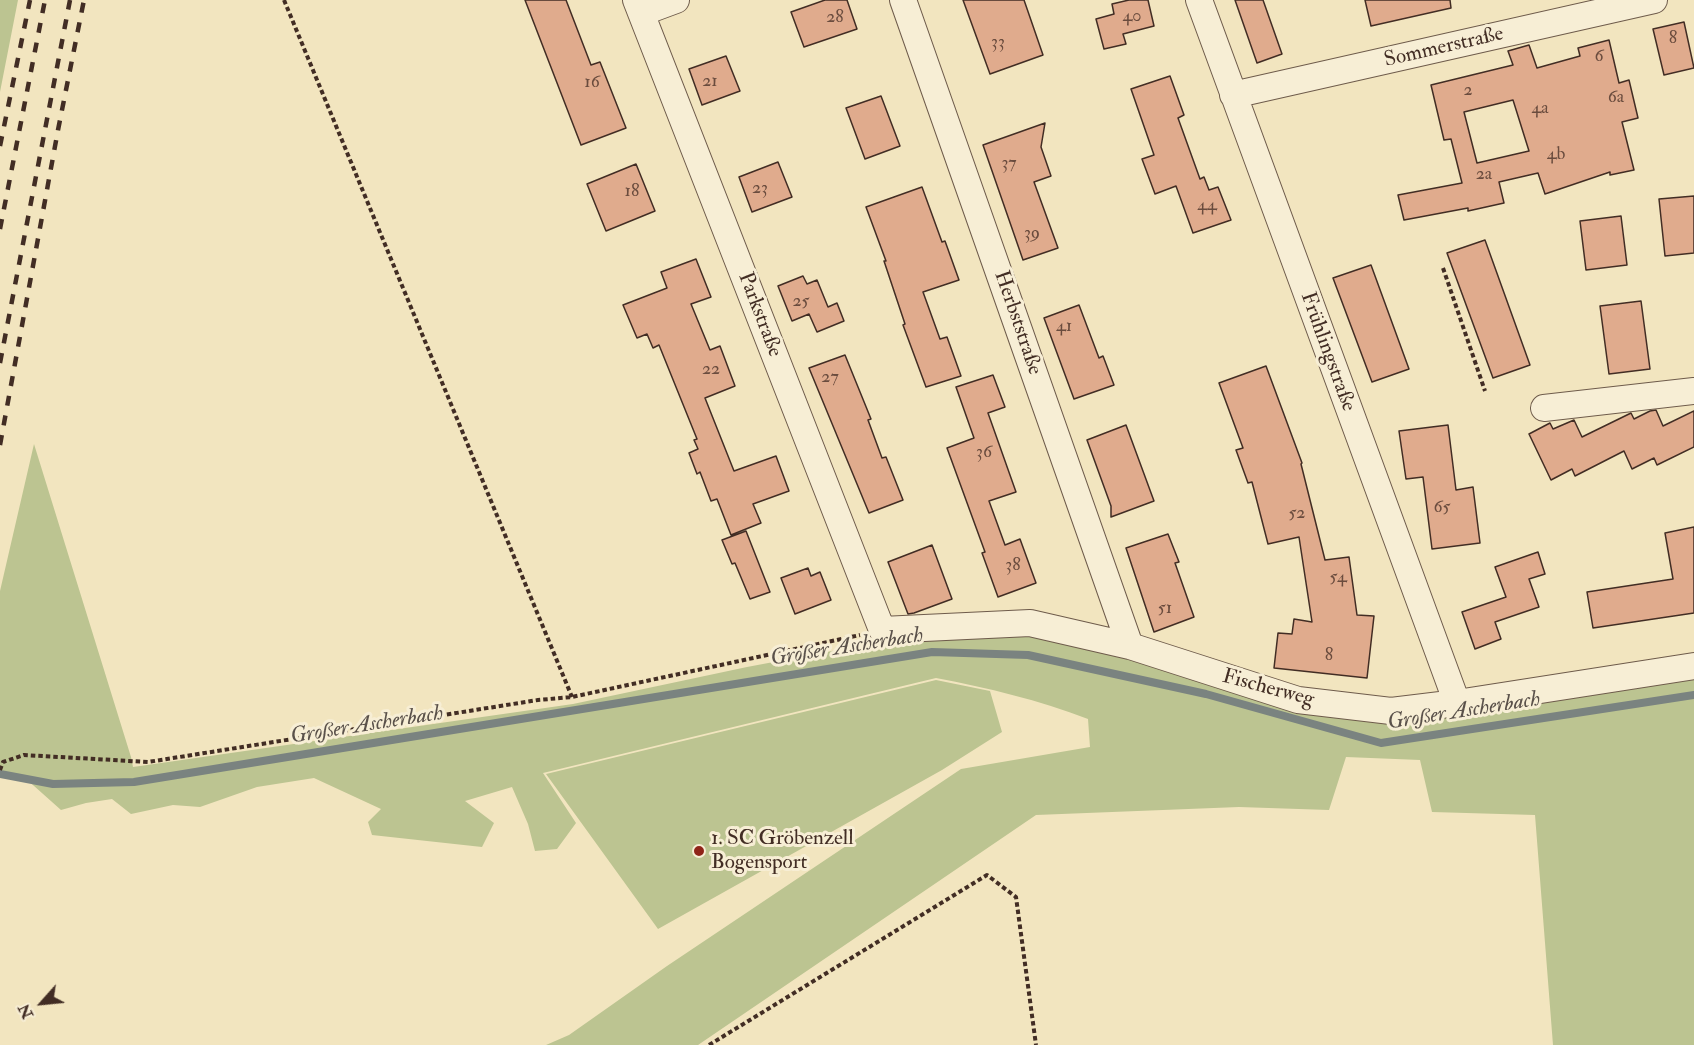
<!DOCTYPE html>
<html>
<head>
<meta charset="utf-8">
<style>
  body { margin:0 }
  #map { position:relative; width:1694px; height:1045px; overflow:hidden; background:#f2e5bf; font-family:"IM FELL Double Pica",serif }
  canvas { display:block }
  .north { position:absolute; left:12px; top:973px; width:60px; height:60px; -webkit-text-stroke:4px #f7eed5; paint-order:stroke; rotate:243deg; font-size:16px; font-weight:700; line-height:24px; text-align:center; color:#422d24 }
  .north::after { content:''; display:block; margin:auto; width:21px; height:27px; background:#422d24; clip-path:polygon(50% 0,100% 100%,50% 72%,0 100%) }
</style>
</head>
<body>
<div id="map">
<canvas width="1694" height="1045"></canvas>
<div class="north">N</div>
</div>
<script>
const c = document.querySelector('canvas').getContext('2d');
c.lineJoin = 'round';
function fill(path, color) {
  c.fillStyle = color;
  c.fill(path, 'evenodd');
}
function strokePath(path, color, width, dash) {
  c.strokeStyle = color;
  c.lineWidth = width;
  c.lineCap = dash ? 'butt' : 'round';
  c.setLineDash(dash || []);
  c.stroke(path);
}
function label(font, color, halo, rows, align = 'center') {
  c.font = font + ' "IM FELL Double Pica",serif';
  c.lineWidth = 6;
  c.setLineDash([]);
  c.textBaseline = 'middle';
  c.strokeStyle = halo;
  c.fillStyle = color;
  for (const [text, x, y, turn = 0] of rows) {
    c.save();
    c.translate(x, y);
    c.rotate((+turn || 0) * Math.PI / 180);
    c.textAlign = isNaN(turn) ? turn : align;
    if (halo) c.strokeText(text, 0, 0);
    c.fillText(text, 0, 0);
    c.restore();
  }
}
fill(new Path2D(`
  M 0,0 L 18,0 L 0,92 Z
  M 34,444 L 131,757 L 133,767 L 573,704 L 747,667 L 880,642 L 1023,635 L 1098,645 L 1294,710 L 1348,719 L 1459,712 L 1694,678 L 1694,1045 L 1553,1045 L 1535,815 L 1432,812 L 1420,760 L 1346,757 L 1329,810 L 1239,807 L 1036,815 L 698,1045 L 546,1045 L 569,1035 L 667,966 L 961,769 L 1090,747 L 1088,719 C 1039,700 988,688 936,678 L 543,773 L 576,823 L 557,849 L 535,851 L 528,824 L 512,787 L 465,801 L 494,823 L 482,847 L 372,835 L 368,822 L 381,809 L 314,778 L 257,787 L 200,807 L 173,805 L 131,814 L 112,799 L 86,803 L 61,810 L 24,777 L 0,771 L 0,591 Z
  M 936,680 L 990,691 L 1002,732 L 942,770 L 658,929 L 546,774 Z`), '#bcc491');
strokePath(new Path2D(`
  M 0,774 L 53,784 L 134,782 L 932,652 L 1028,655 L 1206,694 L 1381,743 L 1694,695`), '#7a8380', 8);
const building = new Path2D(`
  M 525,0 L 566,0 L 591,65 L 600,62 L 626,128 L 581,145 Z
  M 825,0 L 847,0 L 857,29 L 804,47 L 791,12 Z
  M 963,0 L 1024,0 L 1043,55 L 990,74 Z
  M 1129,0 L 1148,0 L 1154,26 L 1123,34 L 1126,44 L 1104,49 L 1096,19 L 1114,14 L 1112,4 Z
  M 1235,0 L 1263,0 L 1282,54 L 1257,63 Z
  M 1365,0 L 1450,0 L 1451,8 L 1371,26 Z
  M 1684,22 L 1694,68 L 1664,75 L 1653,29 Z
  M 1609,40 L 1619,83 L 1629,80 L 1638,118 L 1622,122 L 1634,170 L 1610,175 L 1610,172 L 1545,194 L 1538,173 L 1499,182 L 1504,203 L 1468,211 L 1468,208 L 1404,220 L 1398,195 L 1462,183 L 1451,139 L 1444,140 L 1431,85 L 1513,65 L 1508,51 L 1529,45 L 1537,68 L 1580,56 L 1578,48 ZM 1513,100 L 1529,151 L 1477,163 L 1464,112 Z
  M 726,56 L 740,91 L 702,105 L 689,69 Z
  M 1170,76 L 1184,115 L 1178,118 L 1200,179 L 1204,177 L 1209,190 L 1218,187 L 1231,220 L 1193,233 L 1176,186 L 1155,194 L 1142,159 L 1154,155 L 1131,89 Z
  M 881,96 L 900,146 L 865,159 L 846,108 Z
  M 1045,123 L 1041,147 L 1051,176 L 1034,182 L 1058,248 L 1023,260 L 983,145 Z
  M 778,162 L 792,197 L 752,212 L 739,177 Z
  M 636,164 L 655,211 L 606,231 L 587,184 Z
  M 922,187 L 942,242 L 945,241 L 959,280 L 923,292 L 940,339 L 947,337 L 961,376 L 926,387 L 903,325 L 905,324 L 884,261 L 886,261 L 866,207 Z
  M 1694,196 L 1694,253 L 1665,256 L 1659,199 Z
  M 1621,216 L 1627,265 L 1586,270 L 1580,221 Z
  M 1485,240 L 1530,365 L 1493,378 L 1447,253 Z
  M 696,259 L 711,297 L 691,304 L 710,350 L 720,346 L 735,386 L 705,398 L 734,471 L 776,456 L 789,491 L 753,504 L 761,523 L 731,535 L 717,499 L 711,501 L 700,472 L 697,474 L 689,453 L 698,449 L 694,440 L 697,439 L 659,345 L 653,348 L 647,334 L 637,338 L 623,305 L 667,288 L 661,272 Z
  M 1371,265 L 1409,369 L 1372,382 L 1333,278 Z
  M 803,276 L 807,284 L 817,280 L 828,307 L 837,303 L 844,321 L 817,332 L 809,314 L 792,321 L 778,286 Z
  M 1641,301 L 1650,369 L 1609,374 L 1600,306 Z
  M 1079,305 L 1099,358 L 1103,356 L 1114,385 L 1074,399 L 1044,318 Z
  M 845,355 L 871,419 L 868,420 L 882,458 L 886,457 L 903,500 L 869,513 L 809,368 Z
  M 1266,366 L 1302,463 L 1301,464 L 1325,560 L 1349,557 L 1357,615 L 1374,616 L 1367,678 L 1274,668 L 1278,633 L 1292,634 L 1294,619 L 1312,622 L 1299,537 L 1268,544 L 1252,482 L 1248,483 L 1236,450 L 1243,448 L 1219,383 Z
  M 993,375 L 1005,407 L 988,413 L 1016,492 L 989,501 L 1005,545 L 1020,539 L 1036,583 L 998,597 L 982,553 L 985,552 L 947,448 L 974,438 L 956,387 Z
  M 1656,410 L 1663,426 L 1694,411 L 1694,447 L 1657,465 L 1654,458 L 1632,469 L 1624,451 L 1575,476 L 1572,469 L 1551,480 L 1529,434 L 1550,423 L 1553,429 L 1574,420 L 1582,437 L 1629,414 L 1631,413 L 1634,419 L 1650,411 Z
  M 1126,425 L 1154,501 L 1111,517 L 1111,506 L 1087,440 Z
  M 1448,425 L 1456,490 L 1473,487 L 1480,543 L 1432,549 L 1423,477 L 1406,479 L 1399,431 Z
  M 1694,527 L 1694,613 L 1593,628 L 1587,592 L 1673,579 L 1665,533 Z
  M 746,531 L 770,592 L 750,599 L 735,563 L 732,564 L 722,540 Z
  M 1168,534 L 1179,562 L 1175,563 L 1194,617 L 1154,632 L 1126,548 Z
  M 932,545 L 952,599 L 914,613 L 908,614 L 888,562 Z
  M 1538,552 L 1545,574 L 1529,579 L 1539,607 L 1495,622 L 1501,639 L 1475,649 L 1462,612 L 1506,597 L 1495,567 Z
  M 808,568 L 811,576 L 820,572 L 831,600 L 795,614 L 781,578 Z`);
fill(building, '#e0ab8d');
strokePath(building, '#422d24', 1.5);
const minor = new Path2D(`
  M 636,0 L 882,630 L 1030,623 L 1130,646 L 1298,700 L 1391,711 L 1457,703 L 1694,666
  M 903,0 L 1130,646
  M 1199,0 L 1457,703
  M 641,13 L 676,0
  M 1233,95 L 1654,0
  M 1544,408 L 1694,391`);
strokePath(minor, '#6e5b4b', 28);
strokePath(new Path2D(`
  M 284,0 L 572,697
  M 1443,268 L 1485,391
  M 0,770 L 3,762 L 24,755 L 148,762 L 538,700 L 572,697 L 860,635
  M 709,1045 L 987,875 L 1016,897 L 1036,1045`), '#422d24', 4, [4.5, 3]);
strokePath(minor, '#f7eed5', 26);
strokePath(new Path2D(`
  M 0,146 L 30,0
  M 0,229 L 45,0
  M 0,363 L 70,0
  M 0,445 L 58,130 L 84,0`), '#422d24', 4.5, [10, 10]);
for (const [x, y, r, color] of [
  [699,851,6,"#8f2418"]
]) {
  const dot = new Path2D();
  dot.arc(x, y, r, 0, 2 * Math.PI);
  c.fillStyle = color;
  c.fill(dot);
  strokePath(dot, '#f7eed5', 2);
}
label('18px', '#6a4c3e', null, [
  ["40",1132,17],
  ["28",835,18],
  ["8",1673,39],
  ["33",998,43],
  ["6",1599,57],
  ["21",710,82],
  ["16",592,83],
  ["2",1468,91],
  ["6a",1616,98],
  ["4a",1540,109],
  ["4b",1556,155],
  ["37",1009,164],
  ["2a",1484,175],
  ["23",760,189],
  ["18",632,192],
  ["44",1207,206],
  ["39",1032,234],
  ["25",801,302],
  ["41",1064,327],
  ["22",711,370],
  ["27",830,378],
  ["36",984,453],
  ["65",1442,508],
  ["52",1297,514],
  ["38",1013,566],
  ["54",1338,578],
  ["51",1165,609],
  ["8",1329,656]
]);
label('21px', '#422d24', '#f7eed5', [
  ["Sommerstraße",1444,48,-13],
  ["Parkstraße",759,315,69],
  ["Herbststraße",1017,323,71],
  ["Frühlingstraße",1327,352,70],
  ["Fischerweg",1268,689,15]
]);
label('21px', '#422d24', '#f7eed5', [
  ["1. SC Gröbenzell",711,839],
  ["Bogensport",711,863]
], 'left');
label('italic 22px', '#5a514a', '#f7eed5', [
  ["Großer Ascherbach",847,648,-9],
  ["Großer Ascherbach",1464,712,-9],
  ["Großer Ascherbach",367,726,-9]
]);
</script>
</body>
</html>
